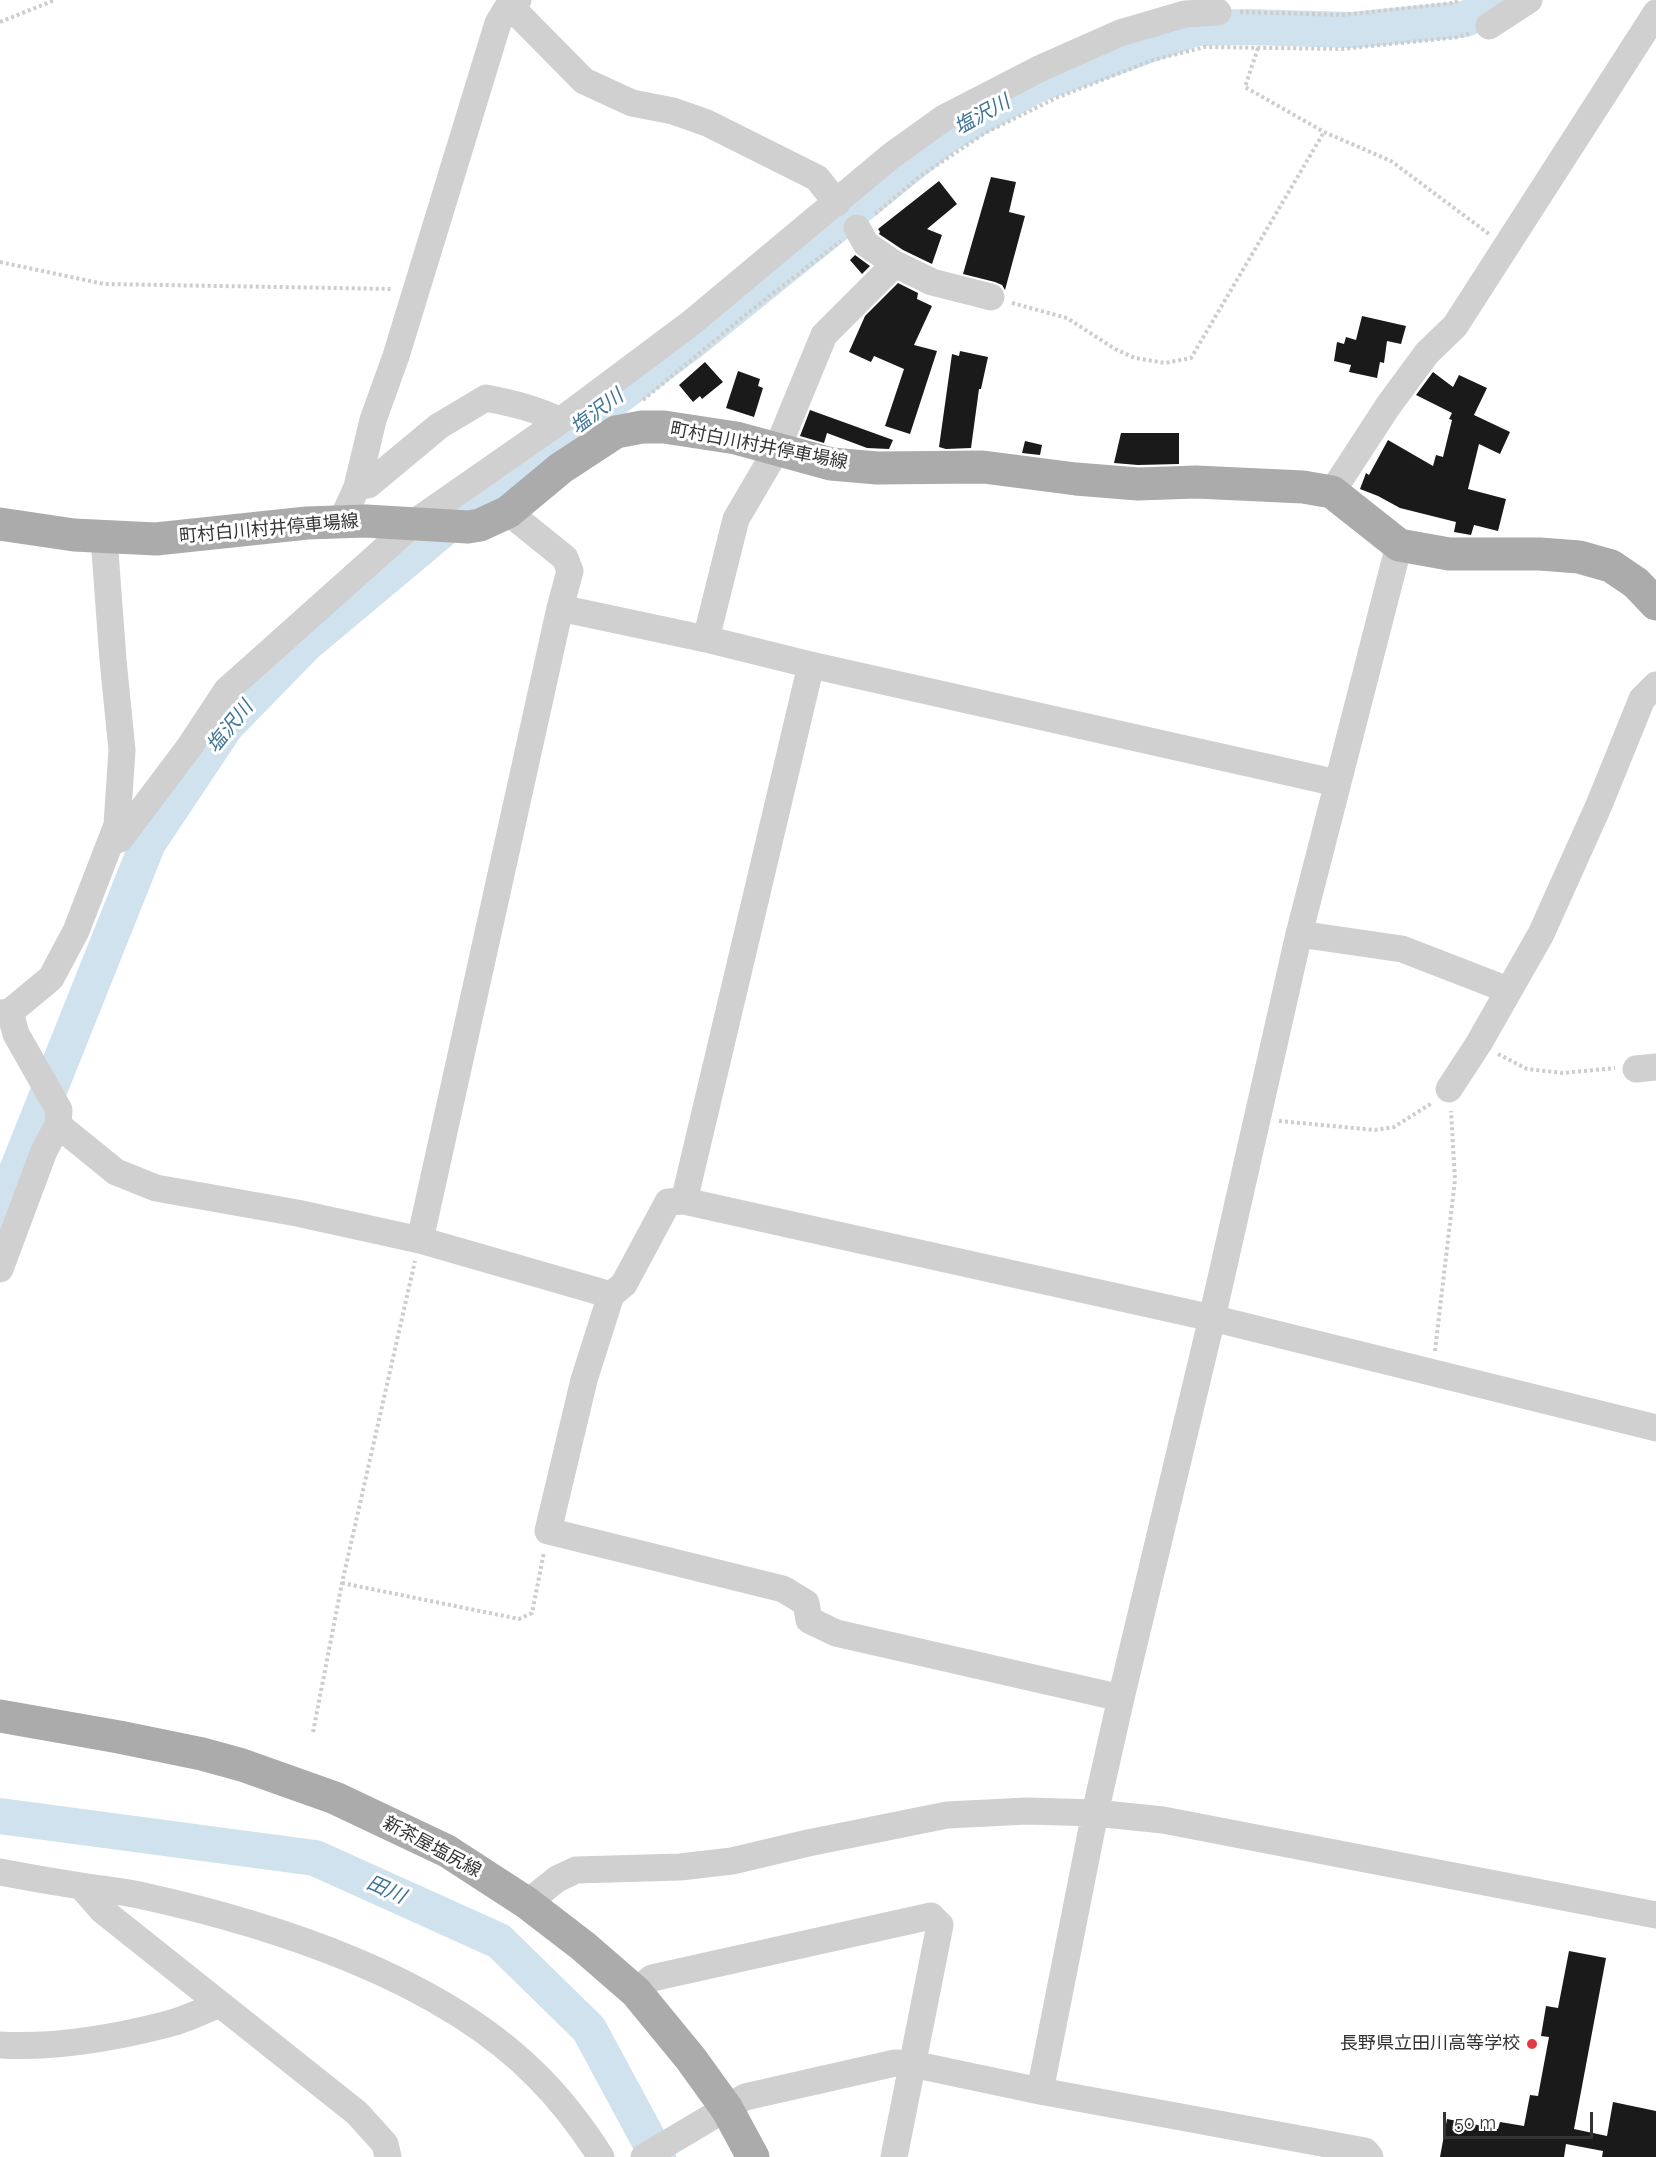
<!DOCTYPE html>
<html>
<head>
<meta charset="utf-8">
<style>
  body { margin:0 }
  #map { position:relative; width:1656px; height:2157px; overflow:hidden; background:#fff; font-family:Raleway,sans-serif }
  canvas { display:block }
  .scale { position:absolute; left:1443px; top:2112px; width:150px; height:27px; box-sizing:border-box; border:3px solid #333; border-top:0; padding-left:8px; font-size:18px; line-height:21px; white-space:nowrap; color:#333; -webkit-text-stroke:4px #fff; paint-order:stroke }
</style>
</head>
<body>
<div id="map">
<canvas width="1656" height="2157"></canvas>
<div class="scale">50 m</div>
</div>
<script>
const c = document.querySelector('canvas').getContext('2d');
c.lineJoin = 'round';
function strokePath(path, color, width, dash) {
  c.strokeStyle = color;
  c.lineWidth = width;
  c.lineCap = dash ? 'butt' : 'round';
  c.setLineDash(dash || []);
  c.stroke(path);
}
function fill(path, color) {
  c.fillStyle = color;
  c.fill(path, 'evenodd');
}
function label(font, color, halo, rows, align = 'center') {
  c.font = font + ' Raleway,"Noto Sans JP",sans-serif';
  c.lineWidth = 6;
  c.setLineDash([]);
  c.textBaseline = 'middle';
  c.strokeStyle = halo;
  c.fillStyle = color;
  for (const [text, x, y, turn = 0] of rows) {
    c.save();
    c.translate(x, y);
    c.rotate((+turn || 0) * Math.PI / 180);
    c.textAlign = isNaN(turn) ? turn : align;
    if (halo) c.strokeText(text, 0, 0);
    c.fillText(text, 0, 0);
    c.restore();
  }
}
strokePath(new Path2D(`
  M 0,1213 L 148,843 L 226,726 L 306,644 L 472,505 L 692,341 L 947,135 L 1036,85 L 1196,28 L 1248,27 L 1353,30 L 1466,19 L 1499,0
  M 0,1816 L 315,1858 L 499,1941 L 589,2029 L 658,2157`), '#cfe2ee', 36);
fill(new Path2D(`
  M 991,177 L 1016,182 L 1009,212 L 1025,216 L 1005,290 L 1002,285 L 995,282 L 963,274 Z
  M 939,181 L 957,204 L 927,229 L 942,235 L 932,264 L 903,250 L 879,234 L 880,232 L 878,229 Z
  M 855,255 L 870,266 L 862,274 L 850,260 Z
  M 898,283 L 918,293 L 917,299 L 932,306 L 914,345 L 937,351 L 910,434 L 885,426 L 904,369 L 874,356 L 871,362 L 849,352 L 865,316 Z
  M 1362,316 L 1406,326 L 1401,344 L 1387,341 L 1384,363 L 1380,362 L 1377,378 L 1349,372 L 1351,365 L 1334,361 L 1337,342 L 1344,344 L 1346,337 L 1356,340 Z
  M 960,351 L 988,357 L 981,389 L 979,389 L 971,448 L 946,449 L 939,447 L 952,354 L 959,356 Z
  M 705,362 L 723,382 L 702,399 L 700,396 L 693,402 L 679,385 Z
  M 738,371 L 760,379 L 758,386 L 763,388 L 754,417 L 726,408 Z
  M 1433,372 L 1453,387 L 1459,375 L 1487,388 L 1474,415 L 1510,432 L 1500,454 L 1479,444 L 1468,489 L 1506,499 L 1498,531 L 1474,525 L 1471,535 L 1454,532 L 1456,522 L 1400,508 L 1378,496 L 1360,489 L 1366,473 L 1369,475 L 1388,440 L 1433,466 L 1436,455 L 1443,457 L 1452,420 L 1449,419 L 1452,413 L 1416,395 Z
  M 810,410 L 893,440 L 889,449 L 867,448 L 827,433 L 824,443 L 800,436 Z
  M 1121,433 L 1179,433 L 1179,464 L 1138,465 L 1114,463 Z
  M 1025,441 L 1042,445 L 1040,455 L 1022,453 Z
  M 1569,1951 L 1606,1958 L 1574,2129 L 1607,2136 L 1613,2102 L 1656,2111 L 1656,2157 L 1602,2157 L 1603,2151 L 1566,2144 L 1564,2157 L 1440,2157 L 1447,2119 L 1498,2129 L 1500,2122 L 1524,2126 L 1530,2095 L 1538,2096 L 1549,2037 L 1541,2036 L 1546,2006 L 1558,2008 Z`), '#1a1a1a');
strokePath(new Path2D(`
  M 1240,12 L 1342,15 L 1453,3 L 1460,0
  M 0,22 L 55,0
  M 1258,48 L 1245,87 L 1324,132 L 1391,161 L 1489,234
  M 875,214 L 919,177 L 985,133 L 1056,98 L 1153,60 L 1205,47 L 1342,49 L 1459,37 L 1470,33
  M 0,262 L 104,284 L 393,289
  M 1012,303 L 1067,318 L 1115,349 L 1135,358 L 1165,363 L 1191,358 L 1324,132
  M 643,400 L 749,312 L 841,241
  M 1498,1054 L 1527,1069 L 1563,1073 L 1615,1068
  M 1279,1121 L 1375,1130 L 1394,1127 L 1432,1103
  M 1435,1351 L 1455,1180 L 1451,1111
  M 342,1583 L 519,1619 L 532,1613 L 544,1552
  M 313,1732 L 342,1583 L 415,1261`), '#cdcdcd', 4, [3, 3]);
strokePath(new Path2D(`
  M 509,5 L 584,81 L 632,103 L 673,111 L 707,123 L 817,178 L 837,203
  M 1489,26 L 1529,0
  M 857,228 L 866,244 L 895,264 L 932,282 L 991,297
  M 357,487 L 368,485 L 439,426 L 486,398 C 511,403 538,409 560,421
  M 1332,492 L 1388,406 L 1427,353 L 1455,326 L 1656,13
  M 341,522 L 357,487 L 373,420 L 396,356 L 498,23 L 509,5 L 518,0
  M 560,608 L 706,639 L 811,665 L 1337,783
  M 706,639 L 736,519 L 777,449 L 824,335 L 895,264
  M 111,842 L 120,839 L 190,746 L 227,690 L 415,522 L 560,421 L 691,323 L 891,156 L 944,118 L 1041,68 L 1120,33 L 1185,14 L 1218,12
  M 1299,934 L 1402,949 L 1508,990
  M 0,1013 L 10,1012 L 51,978 L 76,931 L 117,825 L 122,750 L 113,660 L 104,538
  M 1636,1069 L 1656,1067
  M 1449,1089 L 1479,1043 L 1541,934 L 1599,805 L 1642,699 L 1656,685
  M 58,1125 L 116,1172 L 156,1188 L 297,1213 L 420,1240 L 611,1295
  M 684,1201 L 811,665
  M 420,1240 L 560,608 L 570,571 L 565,558 L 508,512
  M 0,1269 L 44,1151 L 58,1125 L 59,1110 L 16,1034 L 10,1012
  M 1121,1698 L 836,1633 L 809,1620 L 806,1603 L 783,1589 L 548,1531 L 584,1380 L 611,1295 L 624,1284 L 668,1202 L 684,1201 L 1212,1318 L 1656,1428
  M 0,1872 C 27,1877 54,1882 81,1886 C 100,1889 120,1891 139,1895 C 272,1924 442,1978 539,2078 C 563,2102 583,2129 601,2157
  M 81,1886 L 103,1911 L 357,2113 L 385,2144 L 388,2157
  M 527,1903 L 557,1879 L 576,1870 L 680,1867 L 732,1861 L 808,1843 L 947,1815 L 1027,1811 L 1095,1813 L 1163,1820 L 1656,1915
  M 636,1992 L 652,1978 L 931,1916 L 940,1925 L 894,2157
  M 0,2045 C 52,2048 113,2038 164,2025 C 183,2021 202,2011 220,2004
  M 1040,2091 L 1095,1813 L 1121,1698 L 1212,1318 L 1299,934 L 1399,545
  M 644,2157 L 745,2097 L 895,2063 L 912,2064 L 1040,2091 L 1365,2151 L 1370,2157`), '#d0d0d0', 27);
strokePath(new Path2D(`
  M 0,524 L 74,535 L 156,539 L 307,523 L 366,521 L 468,527 L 480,525 L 508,512 L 561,468 L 616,432 L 642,427 L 664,427 L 736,438 L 831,464 L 877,468 L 983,467 L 1076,479 L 1138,484 L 1196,482 L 1303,487 L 1332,492 L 1399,545 L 1449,554 L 1540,554 L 1579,557 L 1611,566 L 1636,583 L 1656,604
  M 0,1716 L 119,1737 L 202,1754 L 242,1765 L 335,1798 L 447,1851 L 527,1903 L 583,1946 L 636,1992 L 691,2059 L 727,2109 L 753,2157`), '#ababab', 33);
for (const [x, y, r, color] of [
  [1532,2044,6,"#e63946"]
]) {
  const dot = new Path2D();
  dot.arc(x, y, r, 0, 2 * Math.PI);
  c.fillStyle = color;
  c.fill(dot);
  strokePath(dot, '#fff', 2);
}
label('18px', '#333', '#fff', [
  ["町村白川村井停車場線",759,446,11],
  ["町村白川村井停車場線",269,529,-5],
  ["新茶屋塩尻線",432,1847,28]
]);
label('18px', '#333', '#fff', [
  ["長野県立田川高等学校",1520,2044]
], 'right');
label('italic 20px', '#3f7597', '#fff', [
  ["塩沢川",982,115,-29],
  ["塩沢川",597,412,-37],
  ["塩沢川",230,727,-51],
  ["田川",386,1890,24]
]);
</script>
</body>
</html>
